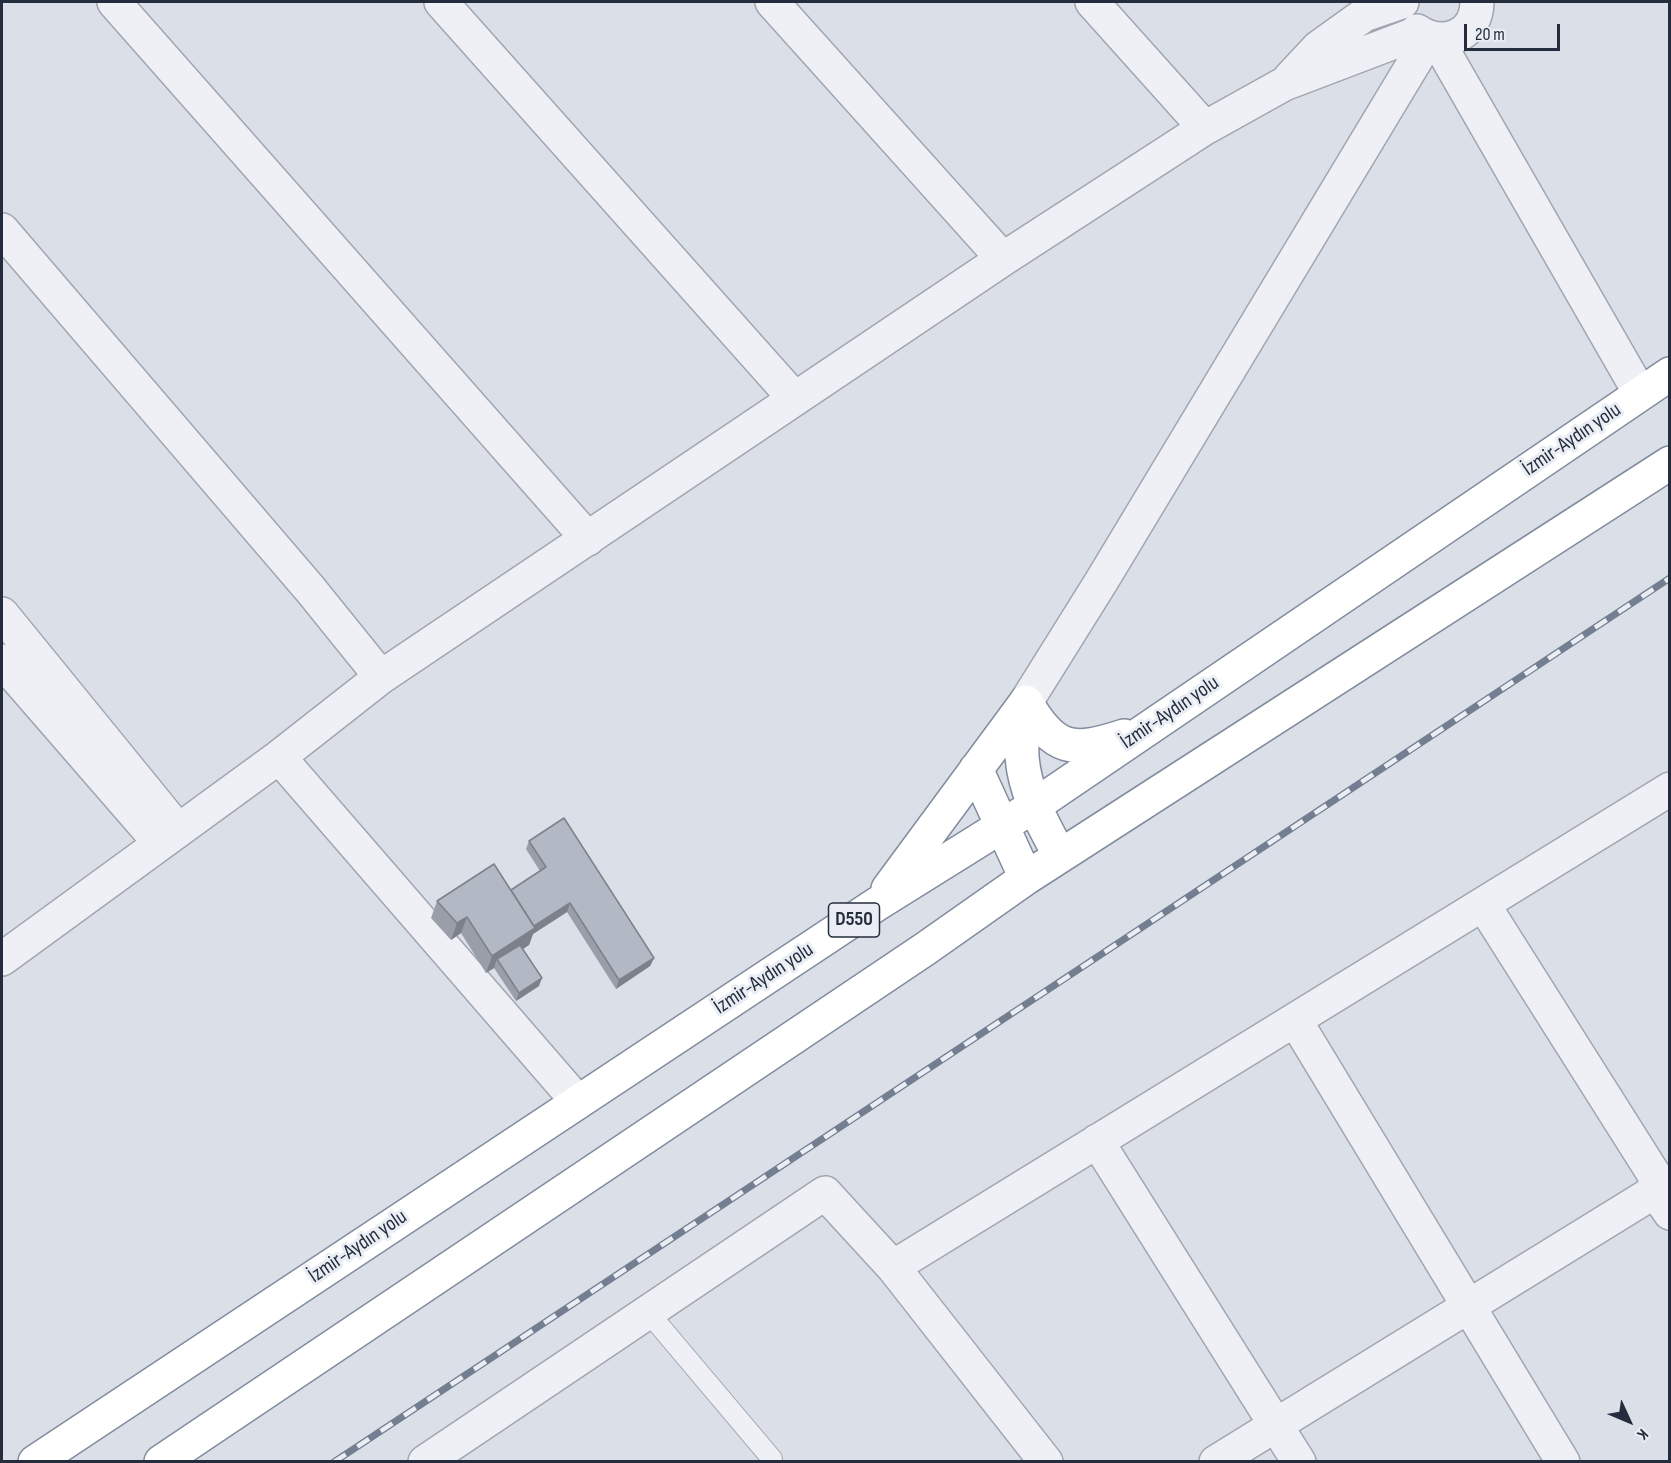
<!DOCTYPE html>
<html>
<head>
<meta charset="utf-8">
<style>
  body { margin:0 }
  #map { position:relative; width:1671px; height:1463px; overflow:hidden; background:#dbdfe7; font-family:"Sofia Sans Condensed",sans-serif }
  canvas { display:block }
  .frame { position:absolute; inset:0; border:3px solid #242d3d; pointer-events:none }
  .north { position:absolute; left:1599px; top:1391px; width:60px; height:60px; -webkit-text-stroke:4px #eaeef4; paint-order:stroke; rotate:134deg; font-size:16px; font-weight:700; line-height:24px; text-align:center; color:#242d3d }
  .north::after { content:''; display:block; margin:auto; width:21px; height:27px; background:#242d3d; clip-path:polygon(50% 0,100% 100%,50% 72%,0 100%) }
  .scale { position:absolute; left:1464px; top:24px; width:96px; height:27px; box-sizing:border-box; border:3px solid #242d3d; border-top:0; padding-left:8px; font-size:18px; line-height:21px; white-space:nowrap; color:#242d3d; -webkit-text-stroke:4px #eaeef4; paint-order:stroke }
</style>
</head>
<body>
<div id="map">
<canvas width="1671" height="1463"></canvas>
<div class="frame"></div>
<div class="north">K</div>
<div class="scale">20 m</div>
</div>
<script>
const c = document.querySelector('canvas').getContext('2d');
c.lineJoin = 'round';
function strokePath(path, color, width, dash) {
  c.strokeStyle = color;
  c.lineWidth = width;
  c.lineCap = dash ? 'butt' : 'round';
  c.setLineDash(dash || []);
  c.stroke(path);
}
function fill(path, color) {
  c.fillStyle = color;
  c.fill(path, 'evenodd');
}
function label(font, color, halo, rows, align = 'center') {
  c.font = font + ' "Sofia Sans Condensed",sans-serif';
  c.lineWidth = 6;
  c.setLineDash([]);
  c.textBaseline = 'middle';
  c.strokeStyle = halo;
  c.fillStyle = color;
  for (const [text, x, y, turn = 0] of rows) {
    c.save();
    c.translate(x, y);
    c.rotate((+turn || 0) * Math.PI / 180);
    c.textAlign = isNaN(turn) ? turn : align;
    if (halo) c.strokeText(text, 0, 0);
    c.fillText(text, 0, 0);
    c.restore();
  }
}
const service = new Path2D(`
  M 648,1312 L 772,1459 L 770,1462`);
const minor = new Path2D(`
  M 114,2 L 588,539
  M 441,2 L 795,399
  M 772,2 L 1003,259
  M 1092,2 L 1205,128
  M 1417,31 C 1444,49 1477,35 1477,2
  M 1437,40 L 1640,393
  M 1289,79 L 1318,48 L 1364,15 L 1402,2
  M 2,230 L 310,589 L 381,677
  M 2,614 L 178,830
  M 2,661 L 160,843
  M 279,757 L 578,1102
  M 1483,904 L 1655,1176 L 1655,1191 L 1670,1213
  M 2,959 L 279,757 L 381,677 L 1003,259 L 1205,128 L 1284,84 L 1418,33
  M 1295,1020 L 1563,1462
  M 1097,1141 L 1299,1462
  M 425,1462 L 825,1193 L 893,1267
  M 1046,1462 L 893,1267 L 1670,789
  M 1216,1462 L 1670,1182`);
const tertiary = new Path2D(`
  M 1026,702 L 1101,582 L 1429,38`);
const trunk = new Path2D(`
  M 1026,702 C 1024,720 1021,739 1022,757 C 1025,794 1043,824 1060,856
  M 1026,702 C 1054,751 1072,753 1124,736
  M 976,769 L 1026,878
  M 888,889 L 1026,702
  M 35,1462 L 877,904 L 1034,806 L 1670,374
  M 161,1462 L 925,949 L 1026,878 L 1670,463`);
strokePath(service, '#a0a6b1', 22);
strokePath(minor, '#a0a6b1', 36);
strokePath(tertiary, '#a0a6b1', 36);
strokePath(trunk, '#818c9e', 36);
strokePath(service, '#eef0f5', 20);
strokePath(minor, '#eef0f5', 33);
strokePath(tertiary, '#eef0f5', 33);
strokePath(trunk, '#fff', 33);
const rail = new Path2D(`
  M 334,1462 L 1670,578`);
strokePath(rail, '#737e91', 7);
strokePath(rail, '#eaeef4', 4.5, [14]);
fill(new Path2D(`
  M 529,841 L 654,958 L 650,966 L 616,989 L 567,912 L 533,934 L 529,945 L 523,949 L 539,986 L 516,1001 L 494,968 L 486,973 L 461,933 L 451,940 L 431,918 L 437,901 L 511,890 L 540,871 L 526,849 Z`), '#999ea9');
fill(new Path2D(`
  M 570,903 L 567,912 L 533,934 L 529,945 L 500,964 L 497,959 L 494,968 L 486,973 L 492,956 L 529,930 Z
  M 467,917 L 461,933 L 451,940 L 457,923 Z
  M 654,958 L 650,966 L 616,989 L 619,980 Z
  M 542,978 L 539,986 L 516,1001 L 519,993 Z`), '#7d8189');
const building = new Path2D(`
  M 564,818 L 654,958 L 619,980 L 570,903 L 534,926 L 511,890 L 546,867 L 529,841 Z
  M 494,864 L 535,928 L 492,956 L 467,917 L 457,923 L 437,901 Z
  M 520,945 L 542,978 L 519,993 L 497,959 Z`);
fill(building, '#b2b8c4');
strokePath(building, '#7d8189', 1.5);
for (const [x, y, w] of [
  [854,920,51]
]) {
  const box = new Path2D();
  box.roundRect(x - w / 2, y - 17, w, 34, 4.5);
  c.fillStyle = '#eaeef4';
  c.fill(box);
  strokePath(box, '#242d3d', 1.5);
}
label('bold 20px', '#242d3d', null, [
  ["D550",854,920]
]);
label('21px', '#242d3d', '#eaeef4', [
  ["İzmir-Aydın yolu",1572,440,-34],
  ["İzmir-Aydın yolu",1170,713,-34],
  ["İzmir-Aydın yolu",764,979,-33],
  ["İzmir-Aydın yolu",358,1247,-34]
]);
</script>
</body>
</html>
